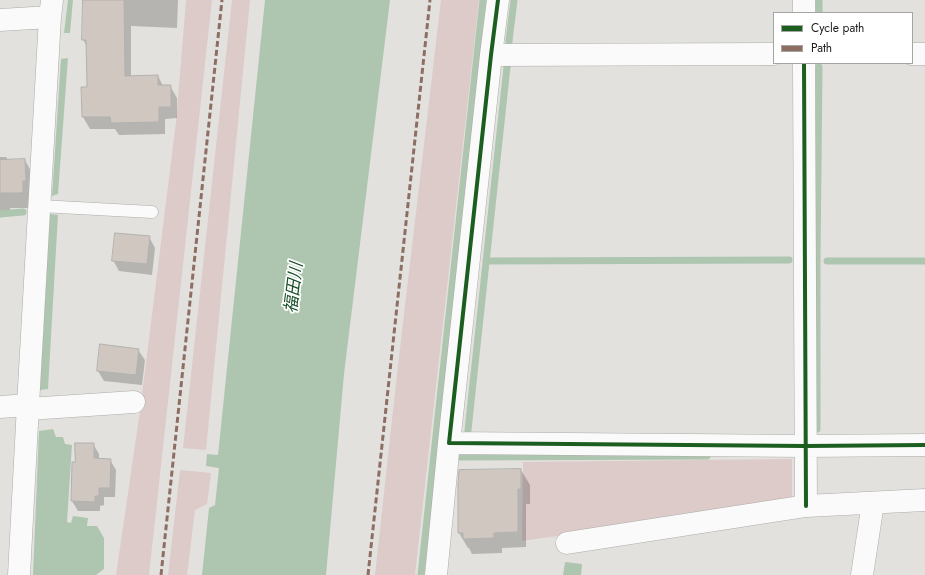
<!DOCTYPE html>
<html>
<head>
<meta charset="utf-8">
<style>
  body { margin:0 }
  #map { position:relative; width:925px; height:575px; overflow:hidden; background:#e3e1de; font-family:Jost,sans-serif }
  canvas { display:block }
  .legend { position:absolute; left:773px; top:12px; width:140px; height:52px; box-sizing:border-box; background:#fff; border:1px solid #a4a4a3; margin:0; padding:5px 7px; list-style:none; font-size:12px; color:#1c1b1a }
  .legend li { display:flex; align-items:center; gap:8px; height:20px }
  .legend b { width:20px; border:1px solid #a4a4a3 }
</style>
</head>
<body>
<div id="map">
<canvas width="925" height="575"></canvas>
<ul class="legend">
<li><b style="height:5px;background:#1b5e20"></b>Cycle path</li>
<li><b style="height:5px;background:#8d6e63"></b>Path</li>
</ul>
</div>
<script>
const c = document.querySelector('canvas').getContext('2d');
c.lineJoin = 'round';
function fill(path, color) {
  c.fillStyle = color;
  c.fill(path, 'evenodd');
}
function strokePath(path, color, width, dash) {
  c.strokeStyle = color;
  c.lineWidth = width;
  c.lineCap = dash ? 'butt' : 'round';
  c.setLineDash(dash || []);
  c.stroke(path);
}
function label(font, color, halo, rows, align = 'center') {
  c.font = font + ' Jost,"Noto Sans JP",sans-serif';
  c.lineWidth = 3.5;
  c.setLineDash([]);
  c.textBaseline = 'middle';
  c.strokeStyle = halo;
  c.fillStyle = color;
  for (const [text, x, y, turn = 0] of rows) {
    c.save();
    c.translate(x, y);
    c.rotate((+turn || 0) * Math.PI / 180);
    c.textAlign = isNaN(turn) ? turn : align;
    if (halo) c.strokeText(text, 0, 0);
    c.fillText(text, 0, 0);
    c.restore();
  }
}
fill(new Path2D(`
  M 186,0 L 212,0 L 149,575 L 116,575 L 140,411 L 176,122 Z
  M 232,0 L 250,0 L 206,450 L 183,448 Z
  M 441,0 L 479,0 L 415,575 L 375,575 L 397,374 Z
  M 792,459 L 792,497 L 785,504 L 522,541 L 523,462 Z
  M 180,470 L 211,473 L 207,504 L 195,510 L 187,575 L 168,575 Z`), '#dccbc9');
fill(new Path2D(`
  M 68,0 L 73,0 L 70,33 L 64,33 Z
  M 265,0 L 390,0 L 344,374 L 326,575 L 202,575 L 209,508 L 215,505 L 219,468 L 206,466 L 207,454 L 218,455 Z
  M 68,58 L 58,194 L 52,196 L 61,59 Z
  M 50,214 L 58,215 L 48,389 L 40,390 Z
  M 53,429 L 56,437 L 63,437 L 65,444 L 72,445 L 67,522 L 71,523 L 73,516 L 88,518 L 87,526 L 97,526 L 104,538 L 104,569 L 96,575 L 33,575 L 39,431 Z
  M 565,562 L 582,564 L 581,575 L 563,575 Z`), '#aec6b0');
fill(new Path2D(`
  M 84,0 L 178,0 L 177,28 L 131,26 L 131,77 L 158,76 L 163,86 L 170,86 L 177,98 L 177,118 L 165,119 L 165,134 L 119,135 L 115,129 L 90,129 L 83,117 L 88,88 L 87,47 L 83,39 Z
  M 0,157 L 6,157 L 8,160 L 25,160 L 33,175 L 31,208 L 10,208 L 11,214 L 0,214 Z
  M 149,237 L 155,248 L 152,275 L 119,271 L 113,260 Z
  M 138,350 L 145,360 L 142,385 L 104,381 L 98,371 Z
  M 93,444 L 99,454 L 99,459 L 110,460 L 116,470 L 115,497 L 104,497 L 104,505 L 100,506 L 100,511 L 78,511 L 72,501 L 73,463 L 76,463 Z
  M 521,470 L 530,485 L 530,504 L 526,504 L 526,547 L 502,548 L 502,553 L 472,554 L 469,548 L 468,548 L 459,533 Z`), '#0003');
strokePath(new Path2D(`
  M 819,0 L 819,13
  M 509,41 L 514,0
  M 0,214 L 23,212
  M 486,261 L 789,260
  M 827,261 L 925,261
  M 817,429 L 817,261 L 819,67
  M 468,430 L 507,67
  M 459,457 L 707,456
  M 421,575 L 483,0`), '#aec6b0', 7);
const building = new Path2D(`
  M 83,0 L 124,0 L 125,76 L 158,75 L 158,85 L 171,85 L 171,107 L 159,107 L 159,122 L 111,123 L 110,117 L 82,117 L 81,87 L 87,87 L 86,40 L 82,40 Z
  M 25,159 L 26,181 L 23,181 L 23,193 L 0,193 L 0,160 Z
  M 115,233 L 150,236 L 147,264 L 112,261 Z
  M 100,344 L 139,349 L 136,375 L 97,371 Z
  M 75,443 L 94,443 L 94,458 L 111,459 L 110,488 L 99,488 L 99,496 L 95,496 L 95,502 L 71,501 L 72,462 L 75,462 Z
  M 521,469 L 521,489 L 518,489 L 518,532 L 494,533 L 494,538 L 463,539 L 463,533 L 458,533 L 458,484 L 459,470 Z`);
fill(building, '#cfc7c0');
strokePath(building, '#b3b1af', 1);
const service = new Path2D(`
  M 40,206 L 152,212`);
const minor = new Path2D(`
  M 498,0 L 491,55 L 449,443 L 805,446 L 925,445
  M 804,13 L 804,0
  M 0,20 L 50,17
  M 912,54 L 925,54
  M 491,55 L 774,54
  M 804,63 L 806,506
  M 0,407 L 28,405 L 50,17 L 52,0
  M 28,409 L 134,402
  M 567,543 L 806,506 L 925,500
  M 19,575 L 28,405
  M 436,575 L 449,443
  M 862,575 L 873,503`);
strokePath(service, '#adaba9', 13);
strokePath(minor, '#adaba9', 23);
strokePath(service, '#fbfafa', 12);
strokePath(minor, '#fbfafa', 22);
strokePath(new Path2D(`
  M 161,575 L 222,0
  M 368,575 L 430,0`), '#8d6e63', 3, [6, 3]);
strokePath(new Path2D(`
  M 498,0 L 491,55 L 449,443 L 805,446 L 925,445
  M 804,63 L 806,506`), '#1b5e20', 4);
label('italic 17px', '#194f28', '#fff', [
  ["福田川",295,288,-83]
]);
</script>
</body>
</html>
